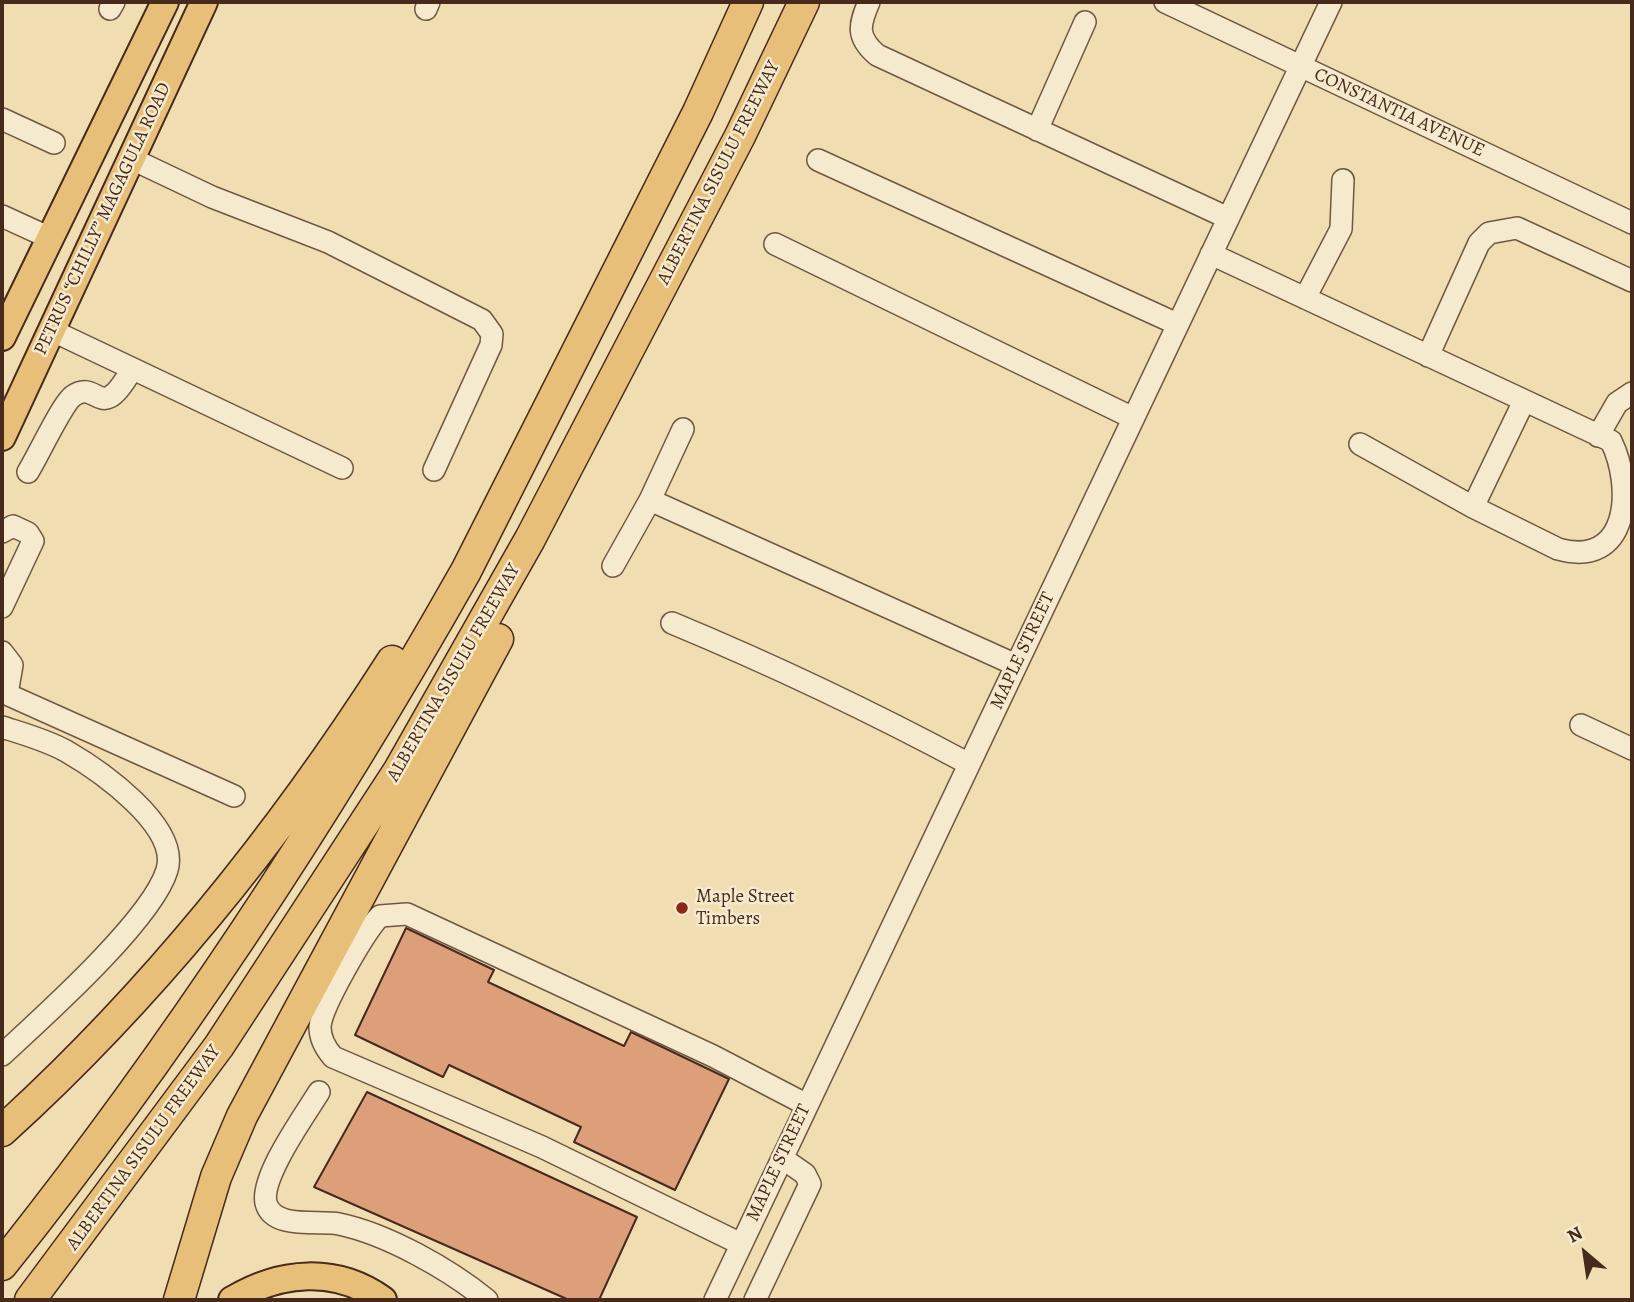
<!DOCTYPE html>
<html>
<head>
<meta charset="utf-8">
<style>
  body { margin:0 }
  #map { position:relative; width:1634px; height:1302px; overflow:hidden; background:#f0deb2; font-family:Alegreya,serif }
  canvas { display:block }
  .frame { position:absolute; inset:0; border:4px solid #462a1c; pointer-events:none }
  .north { position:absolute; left:1550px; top:1218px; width:70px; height:70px; -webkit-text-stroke:5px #f5eacd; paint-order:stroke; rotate:331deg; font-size:19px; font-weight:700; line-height:28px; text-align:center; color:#462a1c }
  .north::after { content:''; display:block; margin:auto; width:24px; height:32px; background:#462a1c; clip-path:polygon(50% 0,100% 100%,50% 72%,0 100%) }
</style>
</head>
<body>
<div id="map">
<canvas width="1634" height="1302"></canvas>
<div class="frame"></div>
<div class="north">N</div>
</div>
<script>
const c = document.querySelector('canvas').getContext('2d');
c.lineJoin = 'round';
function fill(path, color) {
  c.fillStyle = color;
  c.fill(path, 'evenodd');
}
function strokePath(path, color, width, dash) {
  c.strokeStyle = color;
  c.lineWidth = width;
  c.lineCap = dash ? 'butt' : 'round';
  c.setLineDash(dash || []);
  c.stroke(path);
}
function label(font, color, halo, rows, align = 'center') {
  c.font = font + ' Alegreya,serif';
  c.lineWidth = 5;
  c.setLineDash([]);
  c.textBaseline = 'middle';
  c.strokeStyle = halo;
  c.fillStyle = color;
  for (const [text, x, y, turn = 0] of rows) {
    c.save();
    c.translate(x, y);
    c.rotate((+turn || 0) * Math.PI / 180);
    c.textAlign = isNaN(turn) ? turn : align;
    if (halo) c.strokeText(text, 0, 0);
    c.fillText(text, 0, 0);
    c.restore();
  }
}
const building = new Path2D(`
  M 406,928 L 494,970 L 488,982 L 624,1046 L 631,1032 L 729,1079 L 675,1190 L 574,1142 L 581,1127 L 449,1065 L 443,1077 L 355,1035 Z
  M 367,1092 L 637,1217 L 599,1300 L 569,1300 L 314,1187 Z`);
fill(building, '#dd9f79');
strokePath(building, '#462a1c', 2);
const minor = new Path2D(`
  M 869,2 C 859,25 856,37 877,55 L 1228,218
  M 1165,2 L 1632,223
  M 110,9 L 114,2
  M 426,9 L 429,2
  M 2,119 L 54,143
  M 1037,130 L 1085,22
  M 132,159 L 212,197 L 328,242 L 482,320 L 492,334 L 491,345 L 434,470
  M 818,160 L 1177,324
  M 2,216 L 50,238
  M 775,244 L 1133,418
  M 1211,254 L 1611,441 C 1634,488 1629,569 1558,549 L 1473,507 L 1360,444
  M 1305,298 L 1341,229 L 1343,180
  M 51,330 L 342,468
  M 1428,356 L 1479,243 L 1489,233 L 1517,228 L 1632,281
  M 1598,436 L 1617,403 L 1632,393
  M 28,472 C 37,458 62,404 73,396 C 99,378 99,427 132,369
  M 650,500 L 1016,665
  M 1473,507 L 1524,401
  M 2,532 L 13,526 L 28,533 L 33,541 L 2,607
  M 613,566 L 650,500 L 683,429
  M 672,623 C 773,665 872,712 969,764
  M 2,652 L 12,665 L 7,694
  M 2,692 L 234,796
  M 1581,725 L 1632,749
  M 2,727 C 24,734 46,740 66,751 C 99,770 180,826 167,870 C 152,920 43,1017 2,1055
  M 319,1092 C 305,1115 260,1177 266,1203 C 273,1230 319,1220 339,1224 C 387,1234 449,1269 487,1300
  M 741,1244 L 542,1147 L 333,1057 C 326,1049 320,1039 320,1027 C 321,1007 365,931 380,916 L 407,914 L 713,1056 L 807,1105
  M 715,1300 L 1331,2
  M 755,1300 L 810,1184 L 805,1174 L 782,1158`);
const major = new Path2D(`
  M 2,337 L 165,2
  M 2,437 L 204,2
  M 232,1300 C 280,1271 336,1266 383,1300`);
const highway = new Path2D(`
  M 2,1131 C 153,994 282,833 392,661
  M 2,1265 C 176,1047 329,813 466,571 L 698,112 L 748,2
  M 30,1300 L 219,1046 L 399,770 L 530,539 L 740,136 L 804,2
  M 179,1300 L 216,1177 L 242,1116 L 498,639`);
strokePath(minor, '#705742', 24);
strokePath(major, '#462a1c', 30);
strokePath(highway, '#462a1c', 33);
strokePath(minor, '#f5eacd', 21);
strokePath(major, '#e8bf79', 26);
strokePath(highway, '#e8bf79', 30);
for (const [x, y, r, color] of [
  [682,908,7,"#8f2418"]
]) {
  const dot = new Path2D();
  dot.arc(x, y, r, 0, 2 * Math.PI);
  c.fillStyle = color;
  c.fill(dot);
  strokePath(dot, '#f5eacd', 2.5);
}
label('19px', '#462a1c', '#f5eacd', [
  ["CONSTANTIA AVENUE",1399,113,25],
  ["ALBERTINA SISULU FREEWAY",719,173,-63],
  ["PETRUS “CHILLY” MAGAGULA ROAD",103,219,-65],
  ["MAPLE STREET",1023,651,-65],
  ["ALBERTINA SISULU FREEWAY",454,673,-60],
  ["ALBERTINA SISULU FREEWAY",144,1148,-54],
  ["MAPLE STREET",779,1163,-65]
]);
label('19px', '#462a1c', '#f5eacd', [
  ["Maple Street",696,897],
  ["Timbers",696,919]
], 'left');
</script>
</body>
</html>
